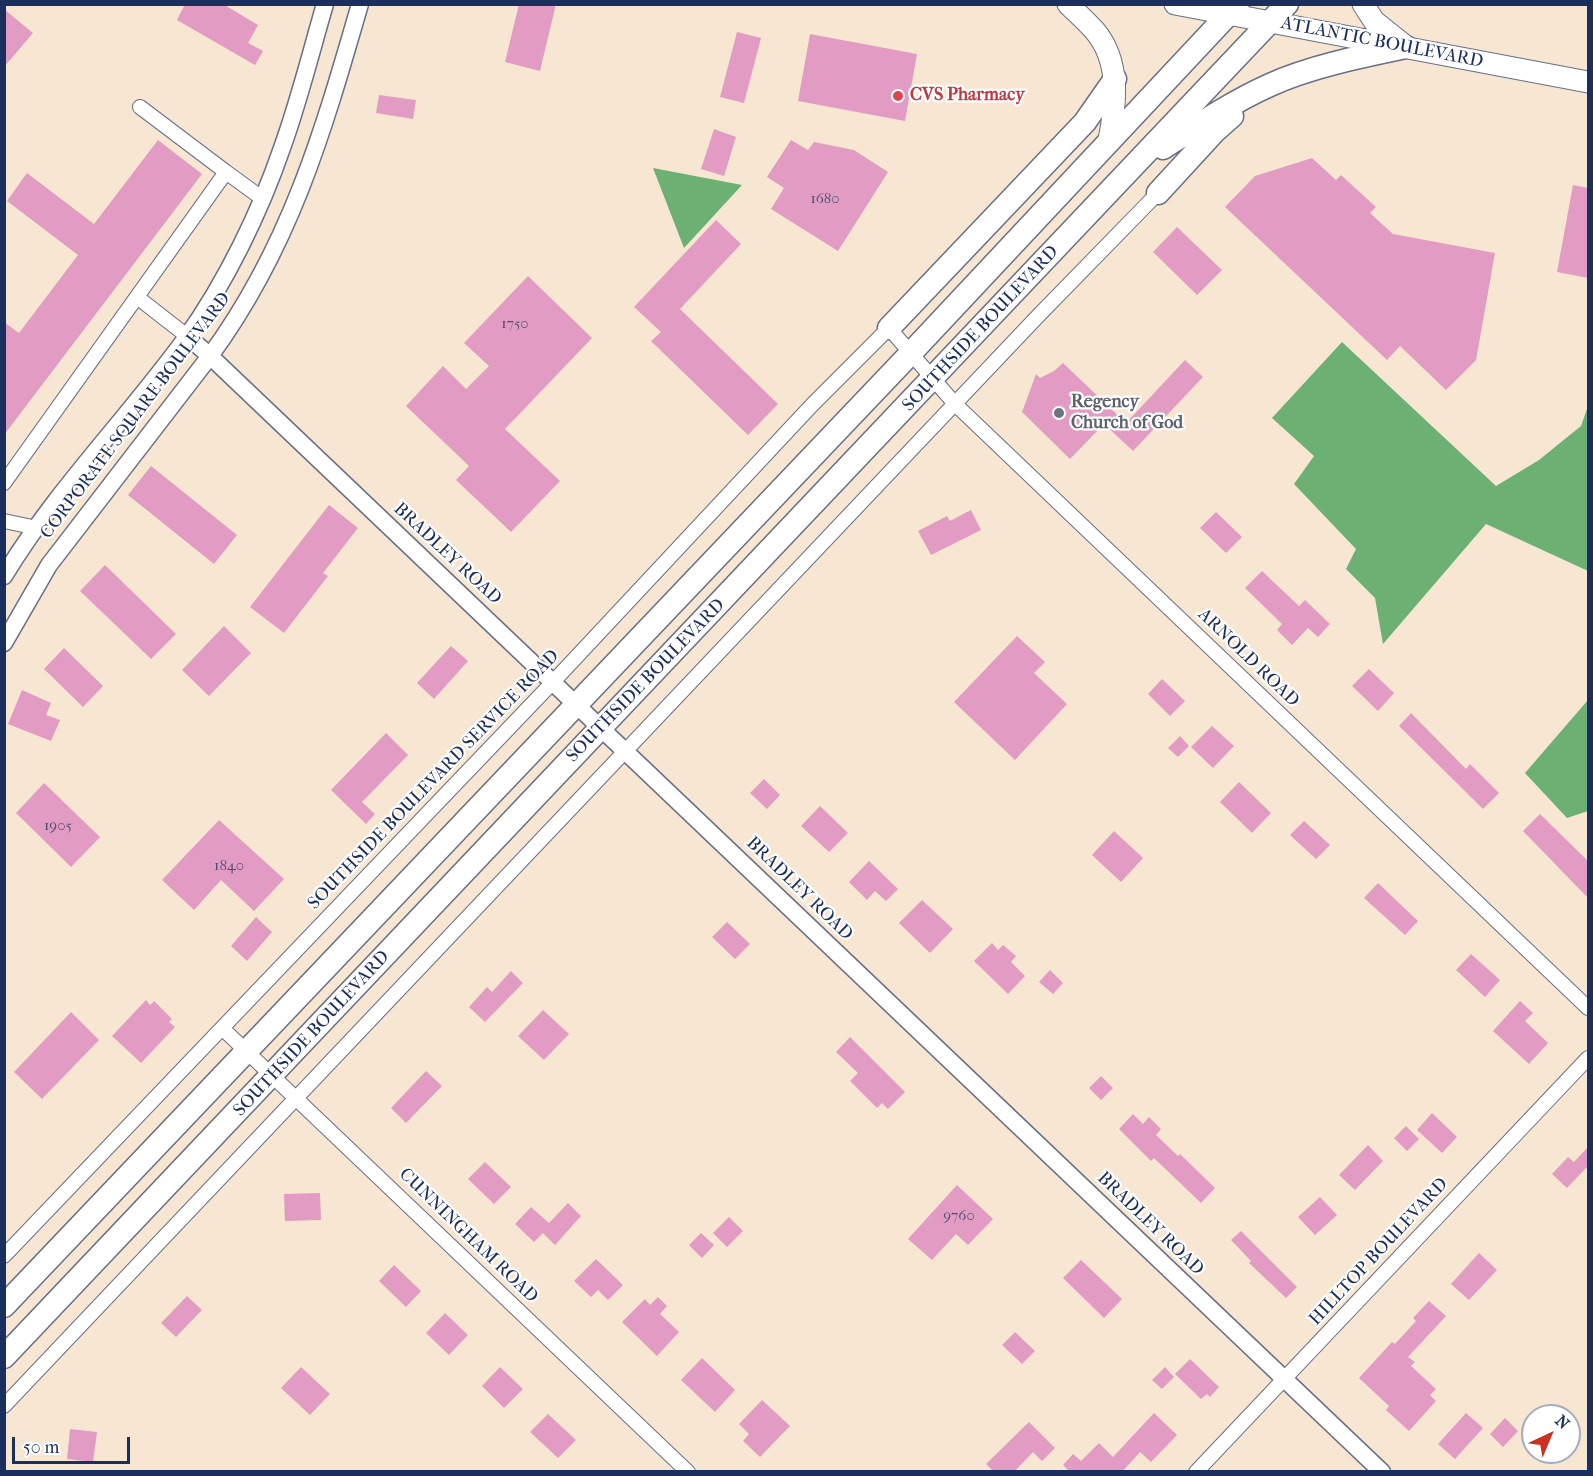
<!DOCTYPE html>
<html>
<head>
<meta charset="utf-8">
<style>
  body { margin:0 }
  #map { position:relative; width:1593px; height:1476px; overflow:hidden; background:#f7e6d1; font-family:"IM FELL French Canon",serif }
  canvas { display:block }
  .frame { position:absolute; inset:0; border:6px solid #1b2f5e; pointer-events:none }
  .north { position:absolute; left:1521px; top:1404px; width:60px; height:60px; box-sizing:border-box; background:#fff; border:2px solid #a4acbf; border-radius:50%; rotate:44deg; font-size:16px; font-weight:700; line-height:24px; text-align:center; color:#1b2f5e }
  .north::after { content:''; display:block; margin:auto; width:21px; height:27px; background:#c8321e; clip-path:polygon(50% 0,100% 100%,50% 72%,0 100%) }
  .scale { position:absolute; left:12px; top:1437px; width:118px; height:27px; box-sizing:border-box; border:3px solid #1b2f5e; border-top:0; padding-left:8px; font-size:18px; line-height:21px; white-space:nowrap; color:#1b2f5e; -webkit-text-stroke:4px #fff; paint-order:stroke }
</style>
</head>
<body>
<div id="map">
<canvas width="1593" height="1476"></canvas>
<div class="frame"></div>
<div class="north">N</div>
<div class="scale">50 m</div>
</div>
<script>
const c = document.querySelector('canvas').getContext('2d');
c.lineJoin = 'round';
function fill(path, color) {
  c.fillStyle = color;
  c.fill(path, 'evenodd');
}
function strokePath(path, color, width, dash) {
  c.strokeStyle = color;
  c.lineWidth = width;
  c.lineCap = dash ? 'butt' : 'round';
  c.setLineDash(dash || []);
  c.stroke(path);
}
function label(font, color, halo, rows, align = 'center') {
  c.font = font + ' "IM FELL French Canon",serif';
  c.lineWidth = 4.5;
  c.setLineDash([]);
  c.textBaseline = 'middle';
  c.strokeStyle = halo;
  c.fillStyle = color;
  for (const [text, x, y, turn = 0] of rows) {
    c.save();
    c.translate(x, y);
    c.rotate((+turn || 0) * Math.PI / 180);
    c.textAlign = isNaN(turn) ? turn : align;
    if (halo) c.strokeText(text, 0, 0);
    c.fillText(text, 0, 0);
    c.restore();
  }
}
fill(new Path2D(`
  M 653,168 L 742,185 L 684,248 Z
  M 1342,342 L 1496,486 L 1539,460 L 1581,426 L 1588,406 L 1588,571 L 1486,524 L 1383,644 L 1375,598 L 1346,569 L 1356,549 L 1294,484 L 1314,456 L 1272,418 Z
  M 1588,700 L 1588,811 L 1567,818 L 1525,773 Z`), '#6cb074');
fill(new Path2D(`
  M 185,4 L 223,4 L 258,25 L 248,43 L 263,51 L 255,65 L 177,20 Z
  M 519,4 L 556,4 L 540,71 L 505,62 Z
  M 4,9 L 33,33 L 4,67 Z
  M 737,32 L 761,38 L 744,103 L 720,97 Z
  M 810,34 L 917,54 L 905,121 L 798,101 Z
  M 379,95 L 416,100 L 413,119 L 376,113 Z
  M 714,129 L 736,137 L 724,176 L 701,169 Z
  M 158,140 L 202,174 L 4,435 L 4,322 L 19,333 L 78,255 L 7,201 L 27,173 L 94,224 Z
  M 791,140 L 808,150 L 814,142 L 854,150 L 888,172 L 838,251 L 771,209 L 784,188 L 767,177 Z
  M 1312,158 L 1336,180 L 1341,175 L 1376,207 L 1370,213 L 1393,234 L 1495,253 L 1476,360 L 1446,390 L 1400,346 L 1387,360 L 1225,207 L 1255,176 Z
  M 1573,185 L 1588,188 L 1588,278 L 1557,272 Z
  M 716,220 L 741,244 L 680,309 L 778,404 L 748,435 L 651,341 L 661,332 L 634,307 Z
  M 1177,227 L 1222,270 L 1197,295 L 1153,252 Z
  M 528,276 L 592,338 L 505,429 L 560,481 L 511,532 L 456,480 L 469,466 L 406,406 L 443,366 L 466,389 L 489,366 L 464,343 Z
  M 1185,360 L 1203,377 L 1133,451 L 1104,424 L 1070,459 L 1022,412 L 1036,374 L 1040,378 L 1054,371 L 1063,363 L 1126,423 Z
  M 151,466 L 237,535 L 214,564 L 128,495 Z
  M 329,505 L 358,528 L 323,573 L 328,576 L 284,633 L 250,607 Z
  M 971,510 L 981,530 L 931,555 L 918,531 L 947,516 L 950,521 Z
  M 1216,512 L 1242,537 L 1226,553 L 1200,528 Z
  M 105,565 L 176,634 L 151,659 L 80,591 Z
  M 1262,571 L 1299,606 L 1305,600 L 1330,624 L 1318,637 L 1308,628 L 1292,645 L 1277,630 L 1282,624 L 1245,588 Z
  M 224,626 L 251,653 L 209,696 L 182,670 Z
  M 1017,636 L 1045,662 L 1034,673 L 1067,704 L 1015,760 L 954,702 Z
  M 451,646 L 468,661 L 434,699 L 417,683 Z
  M 64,648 L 103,686 L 83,707 L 44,669 Z
  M 1369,669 L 1394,693 L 1378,711 L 1352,686 Z
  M 1162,679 L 1185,701 L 1170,716 L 1148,694 Z
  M 22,690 L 51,703 L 46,715 L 60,720 L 51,741 L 8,724 Z
  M 1411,713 L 1466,769 L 1470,764 L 1499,793 L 1483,809 L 1399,726 Z
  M 1212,726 L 1234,746 L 1213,768 L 1191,747 Z
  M 386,733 L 408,755 L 362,802 L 375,814 L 366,824 L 331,790 Z
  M 1180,736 L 1189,746 L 1178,757 L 1168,748 Z
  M 764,779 L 780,795 L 767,809 L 750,793 Z
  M 1239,782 L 1271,813 L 1252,833 L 1220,802 Z
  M 44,783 L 100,837 L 71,867 L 16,813 Z
  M 820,806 L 848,833 L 829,852 L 801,826 Z
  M 1540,814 L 1588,861 L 1588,898 L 1523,831 Z
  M 219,820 L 284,879 L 254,911 L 221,880 L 194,910 L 162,880 Z
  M 1304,821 L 1330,845 L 1316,859 L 1290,835 Z
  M 1114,831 L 1143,858 L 1121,882 L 1092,855 Z
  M 869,861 L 898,889 L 886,901 L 875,891 L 867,900 L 849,882 Z
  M 1378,883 L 1418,921 L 1405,935 L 1364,898 Z
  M 922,900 L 953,929 L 930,953 L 899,923 Z
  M 256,917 L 272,932 L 247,961 L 231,946 Z
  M 727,922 L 750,944 L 735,959 L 712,937 Z
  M 992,943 L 998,950 L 1003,945 L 1016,956 L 1011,962 L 1025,976 L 1008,994 L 974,961 Z
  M 1471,954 L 1500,980 L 1485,997 L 1456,970 Z
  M 1050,970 L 1063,983 L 1053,994 L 1039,982 Z
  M 511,971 L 523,983 L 485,1022 L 469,1007 L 487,987 L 492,992 Z
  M 146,1000 L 150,1005 L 154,1001 L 172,1019 L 169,1022 L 175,1027 L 141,1063 L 112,1036 Z
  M 1520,1001 L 1533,1013 L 1525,1021 L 1548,1043 L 1529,1064 L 1493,1031 Z
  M 543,1010 L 569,1034 L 544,1060 L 518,1036 Z
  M 71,1012 L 99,1040 L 42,1099 L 14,1072 Z
  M 850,1037 L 905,1092 L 888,1109 L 882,1103 L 877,1108 L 850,1081 L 858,1073 L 836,1052 Z
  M 426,1071 L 442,1086 L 406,1123 L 391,1108 Z
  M 1101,1076 L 1113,1088 L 1101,1100 L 1089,1088 Z
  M 1432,1113 L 1457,1137 L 1442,1153 L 1417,1130 Z
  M 1133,1114 L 1143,1124 L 1149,1117 L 1161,1129 L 1156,1135 L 1178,1156 L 1180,1154 L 1215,1188 L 1201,1203 L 1154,1158 L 1151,1161 L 1119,1129 Z
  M 1406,1126 L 1419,1139 L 1407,1151 L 1394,1138 Z
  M 1368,1145 L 1383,1161 L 1355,1190 L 1339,1175 Z
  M 1588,1147 L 1588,1166 L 1567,1188 L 1552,1174 L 1568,1157 L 1574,1162 Z
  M 485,1162 L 511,1187 L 494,1204 L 468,1179 Z
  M 957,1185 L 993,1219 L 968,1245 L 956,1234 L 932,1260 L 908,1239 Z
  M 320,1193 L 321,1220 L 285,1221 L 284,1194 Z
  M 1320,1197 L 1337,1215 L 1315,1235 L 1298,1217 Z
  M 568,1203 L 581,1216 L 555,1245 L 543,1233 L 534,1242 L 515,1224 L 531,1207 L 549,1223 Z
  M 729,1217 L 743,1231 L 727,1247 L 713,1233 Z
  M 1241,1231 L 1297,1287 L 1286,1298 L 1249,1263 L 1251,1261 L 1231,1240 Z
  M 701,1233 L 714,1245 L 702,1258 L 689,1245 Z
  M 1479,1253 L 1497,1270 L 1469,1300 L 1451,1284 Z
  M 596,1259 L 623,1285 L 608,1300 L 598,1290 L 591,1297 L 574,1281 Z
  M 1081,1260 L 1122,1299 L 1104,1318 L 1063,1278 Z
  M 394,1265 L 421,1291 L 406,1307 L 379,1281 Z
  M 187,1296 L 202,1310 L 176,1337 L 161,1323 Z
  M 658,1297 L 667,1306 L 660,1314 L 679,1332 L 657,1356 L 622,1322 L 645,1299 L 650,1305 Z
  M 1429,1301 L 1446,1316 L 1408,1357 L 1415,1362 L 1411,1366 L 1436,1389 L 1430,1395 L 1436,1401 L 1409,1431 L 1386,1410 L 1389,1406 L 1359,1378 L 1392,1342 L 1395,1344 L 1416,1321 L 1413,1318 Z
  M 445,1313 L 468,1335 L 449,1355 L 426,1333 Z
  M 1015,1332 L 1035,1351 L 1022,1364 L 1002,1345 Z
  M 702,1358 L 735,1390 L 715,1412 L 681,1380 Z
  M 1190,1359 L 1219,1387 L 1210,1397 L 1207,1394 L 1201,1399 L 1175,1374 Z
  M 301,1367 L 330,1394 L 310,1415 L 281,1388 Z
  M 500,1367 L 523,1389 L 504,1408 L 482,1386 Z
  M 1165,1367 L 1174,1377 L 1162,1389 L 1152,1380 Z
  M 762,1400 L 790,1426 L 760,1457 L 743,1441 L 749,1434 L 739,1424 Z
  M 1154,1413 L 1177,1435 L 1151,1462 L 1140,1452 L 1122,1472 L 1070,1472 L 1063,1465 L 1073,1454 L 1081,1461 L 1099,1443 L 1113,1457 Z
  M 1466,1413 L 1483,1428 L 1455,1459 L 1438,1444 Z
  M 548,1414 L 576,1440 L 558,1458 L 530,1432 Z
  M 1505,1418 L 1518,1431 L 1503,1447 L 1490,1434 Z
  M 1029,1422 L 1055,1448 L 1042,1461 L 1033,1452 L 1014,1472 L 994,1472 L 986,1464 Z
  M 70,1429 L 97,1432 L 93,1462 L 67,1459 Z`), '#e29cc3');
const minor = new Path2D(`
  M 226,172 L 263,199
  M 137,297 L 187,336
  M 4,483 L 226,172 L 140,107
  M 4,521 L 37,528
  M 222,1028 L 688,1472
  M 4,1256 L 553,682 L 812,405 L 889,328 L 955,404 L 1588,1008
  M 4,1406 L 1038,316 L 1158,193
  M 1196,1472 L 1588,1058`);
const tertiary = new Path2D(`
  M 187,336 L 210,356 L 1382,1472
  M 4,576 C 56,490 127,419 186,338 C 226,282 260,212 282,148 C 299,101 311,52 325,4
  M 4,643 L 49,565 L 210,356 C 290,247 323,132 360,4`);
const primary = new Path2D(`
  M 1068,4 C 1077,13 1087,22 1095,31 C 1121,62 1116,104 1109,140
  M 1175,4 L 1588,82
  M 1363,4 L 1374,21 L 1404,45`);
const trunk = new Path2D(`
  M 1163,148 C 1198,125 1232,102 1270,85 C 1309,67 1363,56 1406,47
  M 1158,193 L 1214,132 L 1232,116
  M 889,328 L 1085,122 L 1115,79
  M 4,1306 L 910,354 L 1238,4
  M 4,1357 L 1287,4`);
strokePath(minor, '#686f86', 16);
strokePath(tertiary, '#686f86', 19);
strokePath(primary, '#686f86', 23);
strokePath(trunk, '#686f86', 25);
strokePath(minor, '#fff', 14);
strokePath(tertiary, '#fff', 16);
strokePath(primary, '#fff', 21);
strokePath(trunk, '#fff', 22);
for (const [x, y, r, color] of [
  [898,96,6,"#e0444e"],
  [1059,413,6,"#6b7280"]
]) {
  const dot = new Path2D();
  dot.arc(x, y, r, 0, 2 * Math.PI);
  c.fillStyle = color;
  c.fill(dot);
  strokePath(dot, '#fff', 2);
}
label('15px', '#4d4a77', null, [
  ["1680",825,199],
  ["1750",515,324],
  ["1905",58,826],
  ["1840",229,866],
  ["9760",959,1216]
]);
label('18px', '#1b2f5e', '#fff', [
  ["ATLANTIC BOULEVARD",1382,43,11],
  ["SOUTHSIDE BOULEVARD",981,329,-47],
  ["CORPORATE SQUARE BOULEVARD",136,416,-53],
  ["BRADLEY ROAD",447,554,43],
  ["ARNOLD ROAD",1248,658,44],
  ["SOUTHSIDE BOULEVARD",646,681,-46],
  ["SOUTHSIDE BOULEVARD SERVICE ROAD",434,780,-46],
  ["BRADLEY ROAD",799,889,44],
  ["SOUTHSIDE BOULEVARD",312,1034,-47],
  ["BRADLEY ROAD",1150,1224,44],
  ["CUNNINGHAM ROAD",468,1236,44],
  ["HILLTOP BOULEVARD",1379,1252,-47]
]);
label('bold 18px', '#be3a42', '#fff', [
  ["CVS Pharmacy",910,96]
], 'left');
label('bold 18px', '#5b616d', '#fff', [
  ["Regency",1071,403],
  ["Church of God",1071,424]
], 'left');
</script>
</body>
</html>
